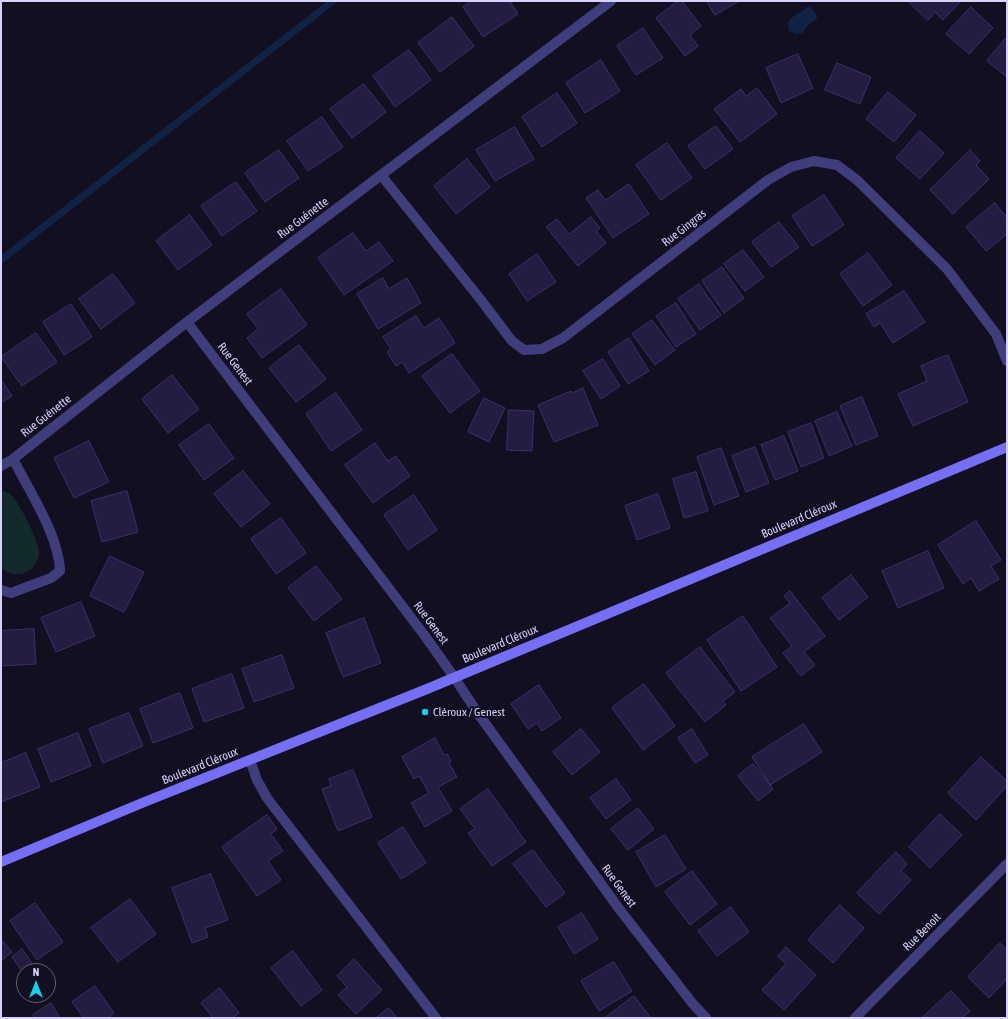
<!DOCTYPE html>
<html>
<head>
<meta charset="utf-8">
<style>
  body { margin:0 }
  #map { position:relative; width:1008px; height:1019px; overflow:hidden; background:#120f21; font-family:"Asap Condensed",sans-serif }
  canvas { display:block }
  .frame { position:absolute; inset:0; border:2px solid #d7d2fc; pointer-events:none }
  .north { position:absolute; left:16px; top:963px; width:40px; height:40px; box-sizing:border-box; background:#120f21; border:1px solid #615d79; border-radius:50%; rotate:0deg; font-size:11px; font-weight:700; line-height:16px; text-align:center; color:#d7d2fc }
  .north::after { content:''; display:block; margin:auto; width:14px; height:18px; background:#0fd2eb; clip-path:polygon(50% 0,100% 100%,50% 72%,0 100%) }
</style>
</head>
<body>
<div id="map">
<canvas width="1008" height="1019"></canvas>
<div class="frame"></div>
<div class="north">N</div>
</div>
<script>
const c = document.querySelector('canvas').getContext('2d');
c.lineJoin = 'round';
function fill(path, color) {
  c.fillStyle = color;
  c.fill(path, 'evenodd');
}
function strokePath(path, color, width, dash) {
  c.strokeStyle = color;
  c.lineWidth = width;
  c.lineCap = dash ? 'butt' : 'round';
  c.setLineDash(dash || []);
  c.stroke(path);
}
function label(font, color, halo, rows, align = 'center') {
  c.font = font + ' "Asap Condensed",sans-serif';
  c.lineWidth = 4;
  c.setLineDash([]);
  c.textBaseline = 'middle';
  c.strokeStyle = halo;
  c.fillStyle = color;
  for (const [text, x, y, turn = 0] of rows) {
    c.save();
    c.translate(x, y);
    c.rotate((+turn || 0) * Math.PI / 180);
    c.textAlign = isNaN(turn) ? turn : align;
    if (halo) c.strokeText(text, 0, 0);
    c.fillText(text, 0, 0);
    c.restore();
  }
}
fill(new Path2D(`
  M 1,490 C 5,491 9,493 12,496 C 19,502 40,544 39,553 C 37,574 15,581 1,567 Z`), '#122b2a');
fill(new Path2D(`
  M 809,6 L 810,6 L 817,15 L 817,18 L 805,28 L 803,33 L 796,34 L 789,31 L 788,24 L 790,19 Z`), '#112344');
strokePath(new Path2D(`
  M 1,260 L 333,1`), '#112344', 7);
const building = new Path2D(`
  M 473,1 L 510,1 L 518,14 L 483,37 L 463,7 Z
  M 678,1 L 682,1 L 701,26 L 690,35 L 698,46 L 685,56 L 656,18 Z
  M 707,1 L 739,1 L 715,15 Z
  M 908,1 L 961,1 L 943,20 L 935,12 L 928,20 Z
  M 971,7 L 993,28 L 969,54 L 946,34 Z
  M 452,17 L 474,46 L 440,72 L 418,43 Z
  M 643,28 L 663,58 L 636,75 L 617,46 Z
  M 1005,39 L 1007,41 L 1007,77 L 987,61 Z
  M 409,50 L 431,80 L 395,107 L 373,76 Z
  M 798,54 L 813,88 L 781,103 L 766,68 Z
  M 601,60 L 620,91 L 585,113 L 566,83 Z
  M 837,63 L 871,77 L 860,104 L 825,90 Z
  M 364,84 L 386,112 L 352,138 L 330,109 Z
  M 757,88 L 777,114 L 740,142 L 714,109 L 741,89 L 746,96 Z
  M 888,92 L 916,115 L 894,142 L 866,119 Z
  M 557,93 L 577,123 L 542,147 L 522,117 Z
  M 322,117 L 343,147 L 308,171 L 287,141 Z
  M 716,126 L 733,149 L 705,169 L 688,146 Z
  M 515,127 L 534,159 L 495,181 L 476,150 Z
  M 920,131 L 944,153 L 920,179 L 896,158 Z
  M 667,143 L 692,178 L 661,200 L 636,165 Z
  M 279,150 L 299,178 L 265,202 L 245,173 Z
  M 970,150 L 980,161 L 976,165 L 989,179 L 953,214 L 930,190 Z
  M 467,159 L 490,187 L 456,214 L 434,186 Z
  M 236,182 L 257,211 L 222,236 L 201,206 Z
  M 629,184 L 649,214 L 613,238 L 586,198 L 598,190 L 605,200 Z
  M 824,195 L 844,225 L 812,246 L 792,216 Z
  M 995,203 L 1007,218 L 1007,234 L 986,251 L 966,227 Z
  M 190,215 L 212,245 L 178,270 L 156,241 Z
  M 591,217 L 600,228 L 596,231 L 606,243 L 578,266 L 546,227 L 557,219 L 569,234 Z
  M 779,222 L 799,247 L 771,267 L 752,242 Z
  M 353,233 L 366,251 L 379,242 L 393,261 L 344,295 L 318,258 Z
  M 743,250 L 764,277 L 745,291 L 724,264 Z
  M 868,253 L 892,285 L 863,306 L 840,274 Z
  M 537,254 L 556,282 L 527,301 L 509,274 Z
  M 722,267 L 744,298 L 724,313 L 702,281 Z
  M 113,274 L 135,303 L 101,329 L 79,299 Z
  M 383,278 L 389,289 L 407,278 L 421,303 L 378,329 L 357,294 Z
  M 699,284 L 721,315 L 700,330 L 678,299 Z
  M 281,289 L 307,325 L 262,358 L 247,338 L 258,329 L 247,314 Z
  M 904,291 L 925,322 L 893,343 L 880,323 L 874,327 L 866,314 Z
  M 676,303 L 696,334 L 676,347 L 656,316 Z
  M 71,304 L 92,337 L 64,355 L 43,322 Z
  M 416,316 L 424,328 L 439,318 L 455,343 L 409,373 L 402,362 L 396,366 L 387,352 L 391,349 L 383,337 Z
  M 652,320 L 675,350 L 655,365 L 632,334 Z
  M 36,333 L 57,362 L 22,386 L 1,357 Z
  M 629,338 L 649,371 L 628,384 L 608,352 Z
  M 299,345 L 326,379 L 296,402 L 269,368 Z
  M 452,354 L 480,391 L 450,413 L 422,376 Z
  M 948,355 L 968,402 L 913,426 L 898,394 L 927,381 L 921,366 Z
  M 603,359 L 620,386 L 601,399 L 583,371 Z
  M 172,375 L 199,409 L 168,433 L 142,399 Z
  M 1,380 L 12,396 L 1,403 Z
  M 583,388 L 598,425 L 554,442 L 538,405 L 571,391 L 572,393 Z
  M 336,393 L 362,430 L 331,451 L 306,414 Z
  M 862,397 L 878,436 L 856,445 L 840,406 Z
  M 484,398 L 505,408 L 489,442 L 468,432 Z
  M 509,410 L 534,411 L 532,451 L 507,450 Z
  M 837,412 L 852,446 L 829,456 L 815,421 Z
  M 811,423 L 824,458 L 801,467 L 788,432 Z
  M 209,424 L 234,458 L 204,480 L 179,445 Z
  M 784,436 L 798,471 L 775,480 L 761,445 Z
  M 89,441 L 109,482 L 74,498 L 54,458 Z
  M 375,443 L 388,461 L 396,456 L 410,476 L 373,503 L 345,465 Z
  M 755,447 L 769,483 L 746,492 L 732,456 Z
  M 721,448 L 739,496 L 714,505 L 697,457 Z
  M 243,471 L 270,504 L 241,527 L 214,494 Z
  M 696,472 L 708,511 L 684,518 L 673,479 Z
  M 127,491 L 138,532 L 102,542 L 91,501 Z
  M 658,494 L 670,528 L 637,540 L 625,506 Z
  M 414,495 L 437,530 L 408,550 L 384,515 Z
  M 281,518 L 306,553 L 276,574 L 251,539 Z
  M 976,521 L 1001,560 L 991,566 L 999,579 L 979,591 L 971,578 L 963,584 L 938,545 Z
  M 928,551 L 944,588 L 898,608 L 882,571 Z
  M 110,556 L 144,572 L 124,612 L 90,596 Z
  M 316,566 L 342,599 L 314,621 L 288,588 Z
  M 851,575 L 868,597 L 839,620 L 822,598 Z
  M 790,591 L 825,636 L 804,652 L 815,665 L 801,676 L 783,653 L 792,646 L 770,618 L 790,603 L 784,596 Z
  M 81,602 L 95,636 L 56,652 L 41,618 Z
  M 743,616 L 777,667 L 741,691 L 707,640 Z
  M 364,618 L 381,663 L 343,677 L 326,633 Z
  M 34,629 L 36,664 L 1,666 L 1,631 Z
  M 700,647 L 735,692 L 723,701 L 726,705 L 705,722 L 666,673 Z
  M 282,655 L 294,688 L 254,702 L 242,669 Z
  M 232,674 L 244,708 L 204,722 L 192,689 Z
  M 644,684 L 675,726 L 643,750 L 612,708 Z
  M 539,685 L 561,718 L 542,731 L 537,723 L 528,729 L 511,704 Z
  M 180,693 L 193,728 L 153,743 L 140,709 Z
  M 129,713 L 143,746 L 103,763 L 89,729 Z
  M 804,724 L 822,752 L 770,785 L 752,757 Z
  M 581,729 L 600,752 L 572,775 L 553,752 Z
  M 692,729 L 708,755 L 695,763 L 678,738 Z
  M 78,733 L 91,766 L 51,782 L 38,749 Z
  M 435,738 L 444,755 L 447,754 L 451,761 L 449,763 L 457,777 L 438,787 L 452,811 L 425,827 L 411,803 L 429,793 L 419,776 L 414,779 L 402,757 Z
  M 26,753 L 40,787 L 1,802 L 1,763 Z
  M 981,757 L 1007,781 L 1007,786 L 976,820 L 948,793 Z
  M 753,764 L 773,789 L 758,801 L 738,776 Z
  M 353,770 L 372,817 L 338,831 L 322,789 L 331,786 L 329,779 Z
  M 616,779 L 631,800 L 606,819 L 590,798 Z
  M 488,789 L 526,842 L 492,866 L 468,833 L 475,829 L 460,809 Z
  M 638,808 L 654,829 L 628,850 L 611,829 Z
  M 940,814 L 962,835 L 930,868 L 909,847 Z
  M 267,815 L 277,829 L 271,834 L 283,851 L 268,861 L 281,880 L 257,896 L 222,847 Z
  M 403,827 L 426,863 L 401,879 L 378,843 Z
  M 665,835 L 686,869 L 656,887 L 636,852 Z
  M 533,850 L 565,893 L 546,907 L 513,864 Z
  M 896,852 L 907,864 L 901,871 L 911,880 L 879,914 L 857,893 Z
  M 692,871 L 717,904 L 690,925 L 665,892 Z
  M 211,874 L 228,920 L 205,928 L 208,937 L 192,943 L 172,888 Z
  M 130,899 L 156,934 L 118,962 L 91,928 Z
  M 35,903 L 63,942 L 37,960 L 10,921 Z
  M 840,905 L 864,928 L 833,963 L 808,940 Z
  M 731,907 L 749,932 L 717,956 L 698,931 Z
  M 582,913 L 598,939 L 574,954 L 558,927 Z
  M 1,939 L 12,952 L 1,961 Z
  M 1000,943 L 1007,950 L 1007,979 L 989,998 L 968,977 Z
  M 786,947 L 816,975 L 784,1010 L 762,990 L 786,964 L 778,956 Z
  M 22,949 L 36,969 L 34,971 L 24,971 L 24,974 L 12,957 Z
  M 293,951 L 322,990 L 301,1006 L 271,968 Z
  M 354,959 L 382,990 L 356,1014 L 338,995 L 347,987 L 337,976 Z
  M 614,962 L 632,991 L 599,1011 L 581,981 Z
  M 95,986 L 114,1013 L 108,1018 L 84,1018 L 72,1002 Z
  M 220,988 L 239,1013 L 232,1018 L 213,1018 L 201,1003 Z
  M 951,991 L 970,1011 L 962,1018 L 922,1018 Z
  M 634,996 L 651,1018 L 605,1018 Z
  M 51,1003 L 60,1018 L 35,1018 L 33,1015 Z
  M 389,1008 L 397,1018 L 376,1018 Z`);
fill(building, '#241c41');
strokePath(building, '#3c306b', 1);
strokePath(new Path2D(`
  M 250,760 L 257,780 L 267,798 L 436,1018`), '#403d7d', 10);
strokePath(new Path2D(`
  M 381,175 L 481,300 L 512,341 L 524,350 L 542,349 L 563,338 L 768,180 L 791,167 L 814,161 L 837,165 L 857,180 L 947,269 L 996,334 L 1007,361
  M 187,322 L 425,636 L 454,677 L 477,712 L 620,910 L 693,1004 L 706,1018
  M 1,466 L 13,459 L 187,322 L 611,1
  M 1,590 L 11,593 L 51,578 L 60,571 C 59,536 29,490 13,459
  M 855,1018 L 1007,864`), '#403d7d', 10);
strokePath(new Path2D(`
  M 1,862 L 142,803 L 427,689 L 1007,447`), '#756ff6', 10);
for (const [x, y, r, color] of [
  [425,712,4,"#0fd2eb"]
]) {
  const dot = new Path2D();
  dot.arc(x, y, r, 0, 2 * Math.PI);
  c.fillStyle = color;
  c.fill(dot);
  strokePath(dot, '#120f21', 1.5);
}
label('12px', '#d7d2fc', '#120f21', [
  ["Rue Guénette",303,218,-37],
  ["Rue Gingras",684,228,-38],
  ["Rue Genest",235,364,53],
  ["Rue Guénette",46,416,-38],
  ["Boulevard Cléroux",799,519,-23],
  ["Rue Genest",431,623,53],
  ["Boulevard Cléroux",500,644,-23],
  ["Boulevard Cléroux",200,766,-22],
  ["Rue Genest",619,886,54],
  ["Rue Benoit",922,932,-45]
]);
label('12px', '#d7d2fc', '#120f21', [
  ["Cléroux / Genest",433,712]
], 'left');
</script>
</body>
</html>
